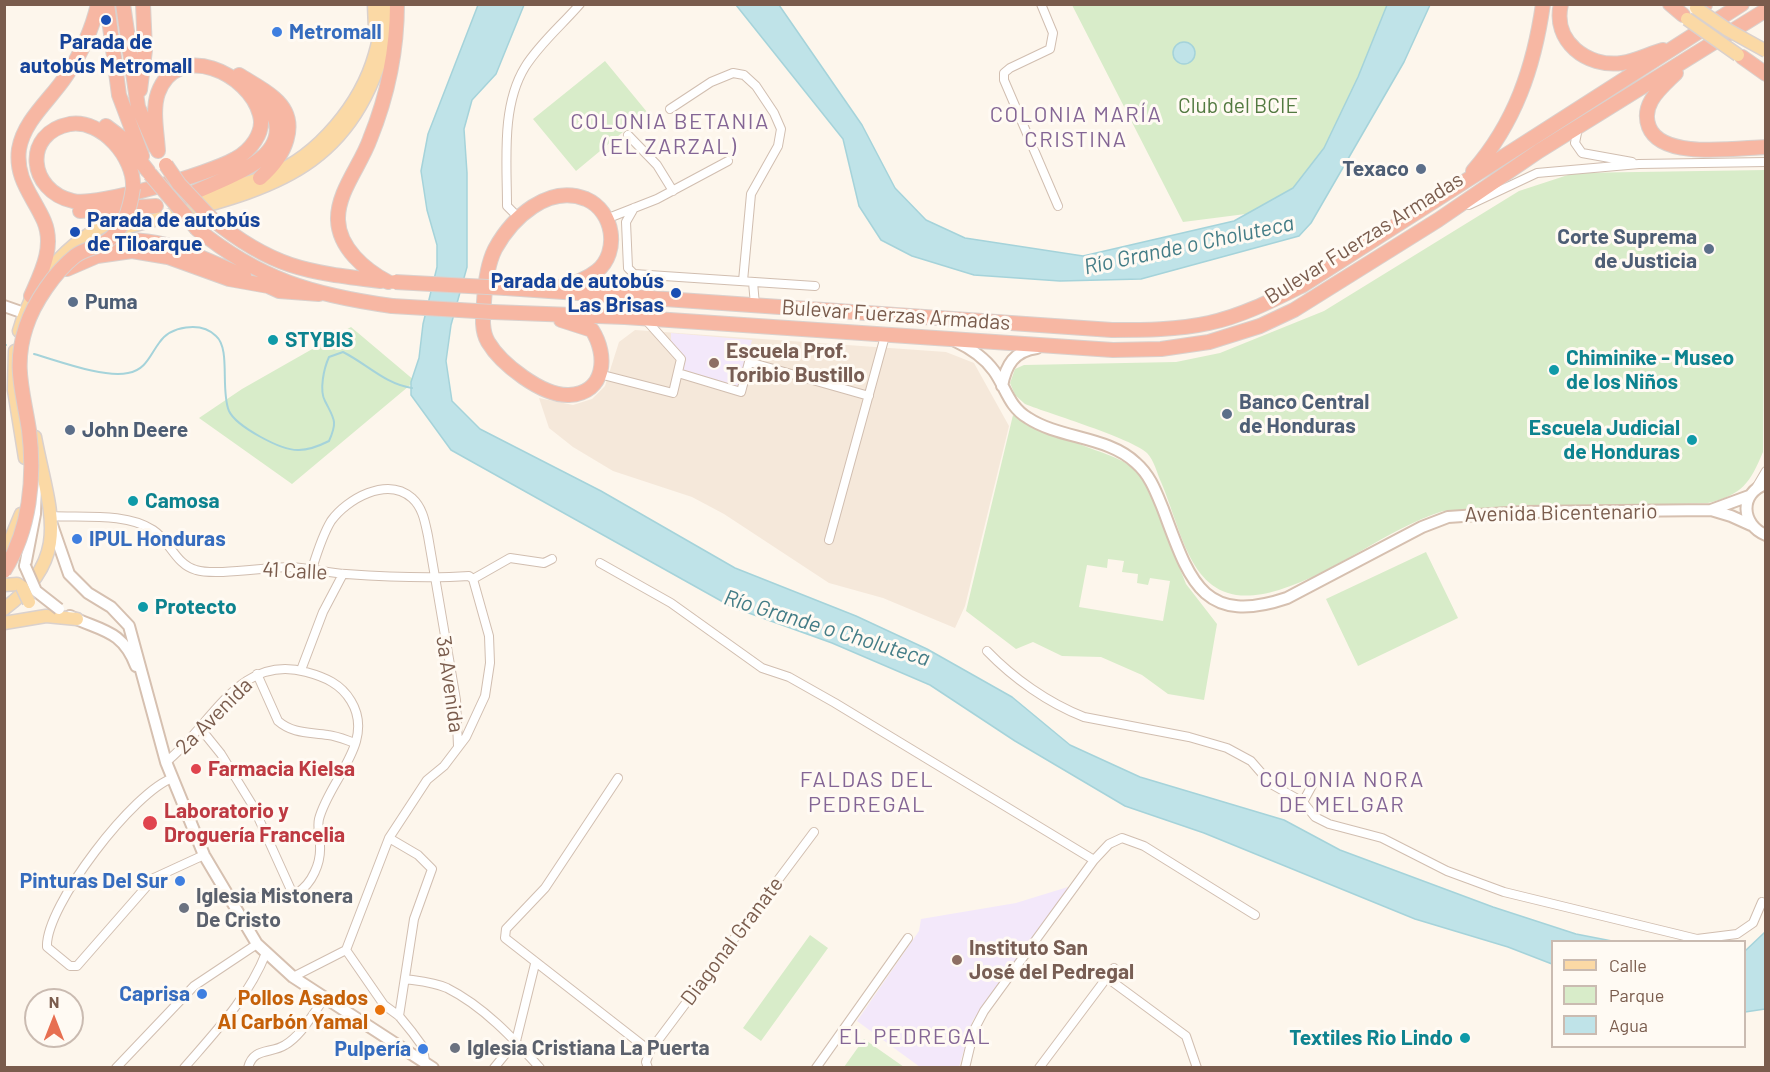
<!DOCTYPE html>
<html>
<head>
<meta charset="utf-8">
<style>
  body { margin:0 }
  #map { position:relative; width:1770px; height:1072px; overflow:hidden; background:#fdf6ec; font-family:Barlow,sans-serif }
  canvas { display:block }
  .frame { position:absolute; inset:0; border:6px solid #7a5c4d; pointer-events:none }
  .legend { position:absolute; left:1551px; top:940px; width:195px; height:108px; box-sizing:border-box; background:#fffaf3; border:2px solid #cabbb1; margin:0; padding:8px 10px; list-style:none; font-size:18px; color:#7a5c4d }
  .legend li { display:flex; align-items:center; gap:12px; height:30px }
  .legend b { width:30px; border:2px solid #cabbb1 }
  .north { position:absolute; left:24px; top:988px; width:60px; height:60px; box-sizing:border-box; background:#fffaf3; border:2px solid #cabbb1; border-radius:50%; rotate:0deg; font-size:16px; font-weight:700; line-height:24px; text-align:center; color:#7a5c4d }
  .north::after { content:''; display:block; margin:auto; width:21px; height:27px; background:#e76f51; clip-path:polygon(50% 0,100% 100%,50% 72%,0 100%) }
</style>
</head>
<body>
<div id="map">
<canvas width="1770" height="1072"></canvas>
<div class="frame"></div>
<ul class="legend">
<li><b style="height:8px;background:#fbd9a5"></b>Calle</li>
<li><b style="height:16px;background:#d8ecc9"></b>Parque</li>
<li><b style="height:16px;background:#bfe3e8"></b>Agua</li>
</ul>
<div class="north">N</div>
</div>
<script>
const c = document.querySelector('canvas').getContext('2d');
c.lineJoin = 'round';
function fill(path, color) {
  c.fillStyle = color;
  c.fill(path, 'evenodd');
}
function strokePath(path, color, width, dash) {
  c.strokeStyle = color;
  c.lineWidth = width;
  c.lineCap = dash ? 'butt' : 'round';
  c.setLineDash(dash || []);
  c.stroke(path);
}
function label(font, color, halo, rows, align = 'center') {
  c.font = font + ' Barlow,sans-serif';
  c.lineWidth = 6;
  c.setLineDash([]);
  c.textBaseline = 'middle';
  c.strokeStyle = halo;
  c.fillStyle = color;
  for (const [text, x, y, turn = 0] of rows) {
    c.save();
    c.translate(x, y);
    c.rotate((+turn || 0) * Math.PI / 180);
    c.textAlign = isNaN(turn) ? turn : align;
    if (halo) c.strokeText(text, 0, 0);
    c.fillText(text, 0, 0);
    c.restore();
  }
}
fill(new Path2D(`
  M 635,330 L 946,352 L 974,363 L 1009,426 L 965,606 L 955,628 L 883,598 L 829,583 L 724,514 L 692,497 L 613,471 L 573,447 L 549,428 L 539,398 L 573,405 L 592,399 L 605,386 L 619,342 Z`), '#f5e8da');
fill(new Path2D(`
  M 671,333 L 752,340 L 740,387 L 681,369 L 685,357 L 671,345 Z
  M 1071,886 L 973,1020 L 959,1067 L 920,1067 L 857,1021 L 919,931 L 921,919 L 1016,903 Z`), '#f3e8fa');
fill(new Path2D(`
  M 1072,5 L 1402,5 L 1330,155 L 1269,211 L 1183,222 Z
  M 605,61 L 647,112 L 576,171 L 533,119 Z
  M 1765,170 L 1763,452 C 1750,483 1742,495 1708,503 L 1443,511 C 1385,530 1337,572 1279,590 C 1192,617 1186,541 1161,482 C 1157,473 1154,460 1147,453 C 1131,438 1050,414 1025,404 L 1015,395 L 1010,383 L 1015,369 L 1024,365 L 1176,362 L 1220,353 L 1324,311 L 1519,191 L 1574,173 Z
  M 351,327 L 415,381 L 292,484 L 199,418 L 242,389 Z
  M 1013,415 C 1034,425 1055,435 1077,443 C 1102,454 1127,457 1145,480 L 1186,584 L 1217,624 L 1204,700 L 1168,694 L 1142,675 L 1101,657 L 1062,656 L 1033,642 L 1016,649 L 966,611 ZM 1108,559 L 1124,561 L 1122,572 L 1138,574 L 1137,583 L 1148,585 L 1150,578 L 1170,581 L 1163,621 L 1079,607 L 1087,565 L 1107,568 Z
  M 1426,552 L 1458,618 L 1358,666 L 1326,599 Z
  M 810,935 L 828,948 L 761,1041 L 743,1028 Z
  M 864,1039 L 904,1067 L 844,1067 Z`), '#d8ecc9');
const water = new Path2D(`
  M 478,5 L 524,5 L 496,74 L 472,100 L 464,129 L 467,173 L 467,267 L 451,325 L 446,361 L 452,401 L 480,429 L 601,491 L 735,568 L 856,616 L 927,649 L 1012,697 L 1070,745 L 1140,777 L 1284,820 L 1340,850 L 1493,907 L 1576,934 L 1612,941 L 1552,942 L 1552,964 L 1508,947 L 1415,919 L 1204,833 L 1125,806 L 1015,741 L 930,685 L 832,643 L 732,607 L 451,450 L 411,395 L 411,382 L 419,358 L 423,324 L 437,267 L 437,245 L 427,210 L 421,171 L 428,134 Z
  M 736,5 L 779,5 L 862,125 L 895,188 L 926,220 L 965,238 L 1083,256 L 1234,221 L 1293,188 L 1324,148 L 1358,77 L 1387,5 L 1430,5 L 1404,62 L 1311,223 L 1299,236 L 1141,279 L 1060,281 L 974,275 L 912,256 L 881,240 L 859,206 L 843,139 Z
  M1173 53a11 11 0 1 1 22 0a11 11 0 1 1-22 0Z
  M 1765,932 L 1765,1009 L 1745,1012 L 1745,951 Z`);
fill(water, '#bfe3e8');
strokePath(water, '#a5d3da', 1.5);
strokePath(new Path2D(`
  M 4,345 L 6,345
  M 34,354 C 59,361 103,378 128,373 C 146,370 150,355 159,343 C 170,326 201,321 216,336 C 231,349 220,390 229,411 C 236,426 281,451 299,450 C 310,450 319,446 329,441 C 338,421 334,419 325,401 C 319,390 324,368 329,357 L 343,352 C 367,364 385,384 412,388`), '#a5d3da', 2);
const street = new Path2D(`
  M 1041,4 L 1053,33 L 1050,49 L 1010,68 L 1004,73 L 1004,80 L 1058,206
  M 670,109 L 711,82 L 733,73 L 744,75 L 756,86 L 774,113 L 781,129 L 778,146 L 751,194 L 743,281
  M 1578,128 L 1575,143 L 1582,153 L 1632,162
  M 628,135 L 657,165 L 673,191
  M 1469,205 L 1537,173 L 1639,164 L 1766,162
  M 634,208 L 626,222 L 628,268 L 634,274 L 815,286
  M 518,217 L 507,206 C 507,161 501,106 525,67 C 540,43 562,25 580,4
  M 606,219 L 657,199 L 728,161
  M 753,282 L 755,305
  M 678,373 L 741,392 L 749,362 L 869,396
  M 599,374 L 673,393 L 681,359 L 646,320
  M 1756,488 L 1766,471
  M 50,516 C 81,518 126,512 153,530 C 170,541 176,565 196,570 C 215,576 267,567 291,567 C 310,568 328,573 346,574 C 388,577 427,579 469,576 L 473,579 L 510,558 L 544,563 L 552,559
  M 829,540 L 885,336
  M 600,563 L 671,603 L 762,668 L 789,677 L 835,703 L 1094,860
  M 312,569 C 317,553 322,536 331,521 C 347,499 387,476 412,498 C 423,508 425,522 428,536 L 456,700 L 458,746
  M 987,651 C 1013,678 1048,703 1084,717 L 1189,737 L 1227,748 L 1251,761 L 1271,784 L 1303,802 L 1315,817 L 1329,824 L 1382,838 L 1447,871 L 1504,892 L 1697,939 L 1737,934 L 1753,923 L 1762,902
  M 301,670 L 323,612 L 343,574
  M 257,674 L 278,721 C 293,734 309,732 328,735 C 337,736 346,740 355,743
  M 166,762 C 211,727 238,653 306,672 C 325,677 341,684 351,701 C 376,742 329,780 319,819 C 317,827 320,837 320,846 C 321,863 312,884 297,893 L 291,890 L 253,806 L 221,754 L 200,728
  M 173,778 C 135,790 45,906 47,947 L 70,966 L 77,966 L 154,878 L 204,855
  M 618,778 L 545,888 L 506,929 L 505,938 L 650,1051
  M 1303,802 L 1315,780
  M 389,838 L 418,855 L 432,869 L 414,919 L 399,1016
  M 260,897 L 287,897 L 297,893
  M 346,950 L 384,1005 L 399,1016 L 412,1032 L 423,1047 L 425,1062
  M 293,977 L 346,950 L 389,838 L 427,780 L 444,766 L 466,737 L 485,696 L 490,663 L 489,636 L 473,579
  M 1106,977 L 1186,1036 L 1197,1068
  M 405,979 C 419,981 434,982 447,988 C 483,1006 513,1038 540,1068
  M 116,1068 L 194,986 L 257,944
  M 184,1068 C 216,1031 248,998 266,953
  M 248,1068 C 253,1047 271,1054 285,1045 C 302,1035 313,1013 325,998
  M 494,1068 L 516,1041 L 535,964
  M 648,1068 L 646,1062 L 650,1051 L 814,832
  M 816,1068 L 908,938
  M 965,1068 L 974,1030 L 984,1011 L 1094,860 L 1109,844 L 1122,838 L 1144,846 L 1255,915
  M 1039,1068 L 1114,968`);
const secondary = new Path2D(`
  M 4,306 L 24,313
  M 955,341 C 970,348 984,357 994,371 C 1006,388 1009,407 1028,418 C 1060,439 1108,436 1136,463 C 1150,475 1156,492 1163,509 C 1189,578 1201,627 1287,598 L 1422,527 L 1448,517 L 1522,512 L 1711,510 L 1749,496
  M 1002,386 C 1006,365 1014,351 1037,348
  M 1766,484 C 1739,493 1741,525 1766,535
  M 1711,510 L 1731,516 L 1751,525
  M 52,525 L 69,574 L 88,593 L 111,607 L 129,626 L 166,762 L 204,855 L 257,944 L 293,977 L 433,1068
  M 25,566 L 35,514 L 36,484
  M 70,616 C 100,631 122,629 136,666`);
const primary = new Path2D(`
  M 374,4 L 375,30
  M 199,195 C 222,189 247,184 270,175 C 318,156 361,104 375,54 C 380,38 382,21 385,4
  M 115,233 L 128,227 C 268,188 358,180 392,16
  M 19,331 C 35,275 74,233 130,215
  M 15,351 L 14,390 L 25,458
  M 4,555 L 21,514
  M 4,585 L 17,584 L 22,587
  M 4,609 C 74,556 49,511 35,437
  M 4,623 L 46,616 L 77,619`);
const highway = new Path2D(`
  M 107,4 L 119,95 L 142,156
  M 123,4 L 138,107 L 156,148
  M 1561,4 C 1552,41 1587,68 1622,63 C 1636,61 1649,54 1663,50
  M 1670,4 L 1683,15
  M 1705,4 L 1705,5
  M 1742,57 L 1766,74
  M 1676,73 C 1661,88 1640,104 1649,127 C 1662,160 1736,148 1766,147
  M 239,75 C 250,82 264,89 274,98 C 303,123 283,158 260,178
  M 140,90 L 145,50 L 143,4
  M 106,126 L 122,138 L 148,171
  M 1473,171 C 1515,123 1534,67 1543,4
  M 133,188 C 135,158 102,119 70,124 C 22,133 28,191 73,201 C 97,207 211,173 235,159 C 250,151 265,133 260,115 C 250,73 177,40 158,93 C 152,110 157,133 158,151
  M 179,200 C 208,182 286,166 276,122 C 273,111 268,103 259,96
  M 80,211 L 156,206
  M 211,218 C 272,268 306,272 381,281
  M 197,229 C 260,280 313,295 392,306
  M 105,242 C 162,234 193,255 244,276
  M 67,269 L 97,256 L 132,251 L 168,257 L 229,279 L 268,286 L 279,291 L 319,294
  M 388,282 C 365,270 339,248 338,220 C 337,192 361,165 370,139 C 387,97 397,50 397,4
  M 506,288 L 1112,330 C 1144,330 1177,330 1209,323 C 1242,316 1273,300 1303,285 L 1742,4
  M 556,288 C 570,284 585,281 597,271 C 620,252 614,211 586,199 C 548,184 512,218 495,249 C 487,265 485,284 484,302 C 483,315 481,330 488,342 C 501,364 542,396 569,395 C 606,393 608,355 592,330 L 561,320
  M 31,296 C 41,273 55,247 44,221 C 33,196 15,179 19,149 C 24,120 51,99 66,76 C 81,54 92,30 98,4
  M 493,312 L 625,317 L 1113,350 L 1161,349 L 1209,342 L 1260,326 L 1294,310 L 1438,220 L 1539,151 L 1766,10`);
strokePath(street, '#d1beb0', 10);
strokePath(secondary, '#d6c0b0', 14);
strokePath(primary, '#dad1cd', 15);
strokePath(highway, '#dad1cd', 16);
strokePath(street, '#fff', 8);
strokePath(secondary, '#fff', 10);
strokePath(primary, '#fbd9a5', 12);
strokePath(highway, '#f7b7a3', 14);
const secondaryBridge = new Path2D(`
  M 25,566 L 36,591 L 59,609`);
const primaryBridge = new Path2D(`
  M 1696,8 L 1728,30 L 1766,51
  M 1687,19 L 1738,55
  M 22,587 L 29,602`);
const highwayBridge = new Path2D(`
  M 166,165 L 179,184 L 211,218
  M 150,174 L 197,229
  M 395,282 L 506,288
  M 392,306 L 493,312
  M 4,571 C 30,530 35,478 29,430 C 23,391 13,366 26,327 C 34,302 55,272 75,256 C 84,249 95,248 104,243 C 124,231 130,209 133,188`);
strokePath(secondaryBridge, '#d6c0b0', 14, []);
strokePath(primaryBridge, '#dad1cd', 15, []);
strokePath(highwayBridge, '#dad1cd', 16, []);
strokePath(secondaryBridge, '#fff', 10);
strokePath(primaryBridge, '#fbd9a5', 12);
strokePath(highwayBridge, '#f7b7a3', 14);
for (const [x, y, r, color] of [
  [106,20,6,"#1a4fb4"],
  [277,32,6,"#3f7fe0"],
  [1421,169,6,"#5c6f8a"],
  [75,232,6,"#1a4fb4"],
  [1709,249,6,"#5c6f8a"],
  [676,293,6,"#1a4fb4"],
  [73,302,6,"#5c6f8a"],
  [273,340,6,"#0f9aa8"],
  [714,363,6,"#8d6e63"],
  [1554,370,6,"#0f9aa8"],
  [1227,414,6,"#5c6f8a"],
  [70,430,6,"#5c6f8a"],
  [1692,440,6,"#0f9aa8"],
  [133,501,6,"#0f9aa8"],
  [77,539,6,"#3f7fe0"],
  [143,607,6,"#0f9aa8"],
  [196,769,6,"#e0444e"],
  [150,823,8,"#e0444e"],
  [180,881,6,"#3f7fe0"],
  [184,908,6,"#6b7280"],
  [957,960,6,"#8d6e63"],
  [202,994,6,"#3f7fe0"],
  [380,1010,6,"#e8710a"],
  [1465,1038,6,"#0f9aa8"],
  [455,1048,6,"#6b7280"],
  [423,1049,6,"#3f7fe0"]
]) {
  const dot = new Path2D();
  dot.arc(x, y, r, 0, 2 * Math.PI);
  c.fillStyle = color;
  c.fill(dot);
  strokePath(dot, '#fffaf3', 2);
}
label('bold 21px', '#366cbe', '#fffaf3', [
  ["Metromall",289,32,"left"],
  ["IPUL Honduras",89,539,"left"],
  ["Pinturas Del Sur",168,881],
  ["Caprisa",190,994],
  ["Pulpería",411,1049]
], 'right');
label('bold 21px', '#164399', '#fffaf3', [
  ["Parada de",106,42],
  ["autobús Metromall",106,66],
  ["Parada de autobús",87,220,"left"],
  ["de Tiloarque",87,244,"left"],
  ["Parada de autobús",664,281,"right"],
  ["Las Brisas",664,305,"right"]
]);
label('21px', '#537a41', '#fffaf3', [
  ["Club del BCIE",1238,106]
]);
label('bold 21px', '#4e5e75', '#fffaf3', [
  ["Texaco",1409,169,"right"],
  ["Corte Suprema",1697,237,"right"],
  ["de Justicia",1697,261,"right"],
  ["Puma",85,302],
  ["Banco Central",1239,402],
  ["de Honduras",1239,426],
  ["John Deere",82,430]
], 'left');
label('21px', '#7a5c4d', '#fffaf3', [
  ["Bulevar Fuerzas Armadas",1364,238,-32],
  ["Bulevar Fuerzas Armadas",896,315,4],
  ["Avenida Bicentenario",1561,513,-1],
  ["41 Calle",295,571,3],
  ["3a Avenida",450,684,82],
  ["2a Avenida",214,716,-45],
  ["Diagonal Granate",732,941,-53]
]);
label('bold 21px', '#0d838f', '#fffaf3', [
  ["STYBIS",285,340],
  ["Chiminike - Museo",1566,358],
  ["de los Niños",1566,382],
  ["Escuela Judicial",1680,428,"right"],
  ["de Honduras",1680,452,"right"],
  ["Camosa",145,501],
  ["Protecto",155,607],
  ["Textiles Rio Lindo",1453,1038,"right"]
], 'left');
label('bold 21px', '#785e54', '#fffaf3', [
  ["Escuela Prof.",726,351],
  ["Toribio Bustillo",726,375],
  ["Instituto San",969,948],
  ["José del Pedregal",969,972]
], 'left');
label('bold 21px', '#be3a42', '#fffaf3', [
  ["Farmacia Kielsa",208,769],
  ["Laboratorio y",164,811],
  ["Droguería Francelia",164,835]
], 'left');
label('bold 21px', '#5b616d', '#fffaf3', [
  ["Iglesia Mistonera",196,896],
  ["De Cristo",196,920],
  ["Iglesia Cristiana La Puerta",467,1048]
], 'left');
label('bold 21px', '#c56008', '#fffaf3', [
  ["Pollos Asados",368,998],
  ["Al Carbón Yamal",368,1022]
], 'right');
c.letterSpacing = '1.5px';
label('22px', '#846695', '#fffaf3', [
  ["COLONIA MARÍA",1076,115],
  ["CRISTINA",1076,140],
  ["COLONIA BETANIA",670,122],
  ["(EL ZARZAL)",670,147],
  ["FALDAS DEL",867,780],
  ["PEDREGAL",867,805],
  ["COLONIA NORA",1342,780],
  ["DE MELGAR",1342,805],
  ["EL PEDREGAL",915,1037]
]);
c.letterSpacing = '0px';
label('italic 22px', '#437c86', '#fffaf3', [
  ["Río Grande o Choluteca",1189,245,-12],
  ["Río Grande o Choluteca",827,628,17]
]);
</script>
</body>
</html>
